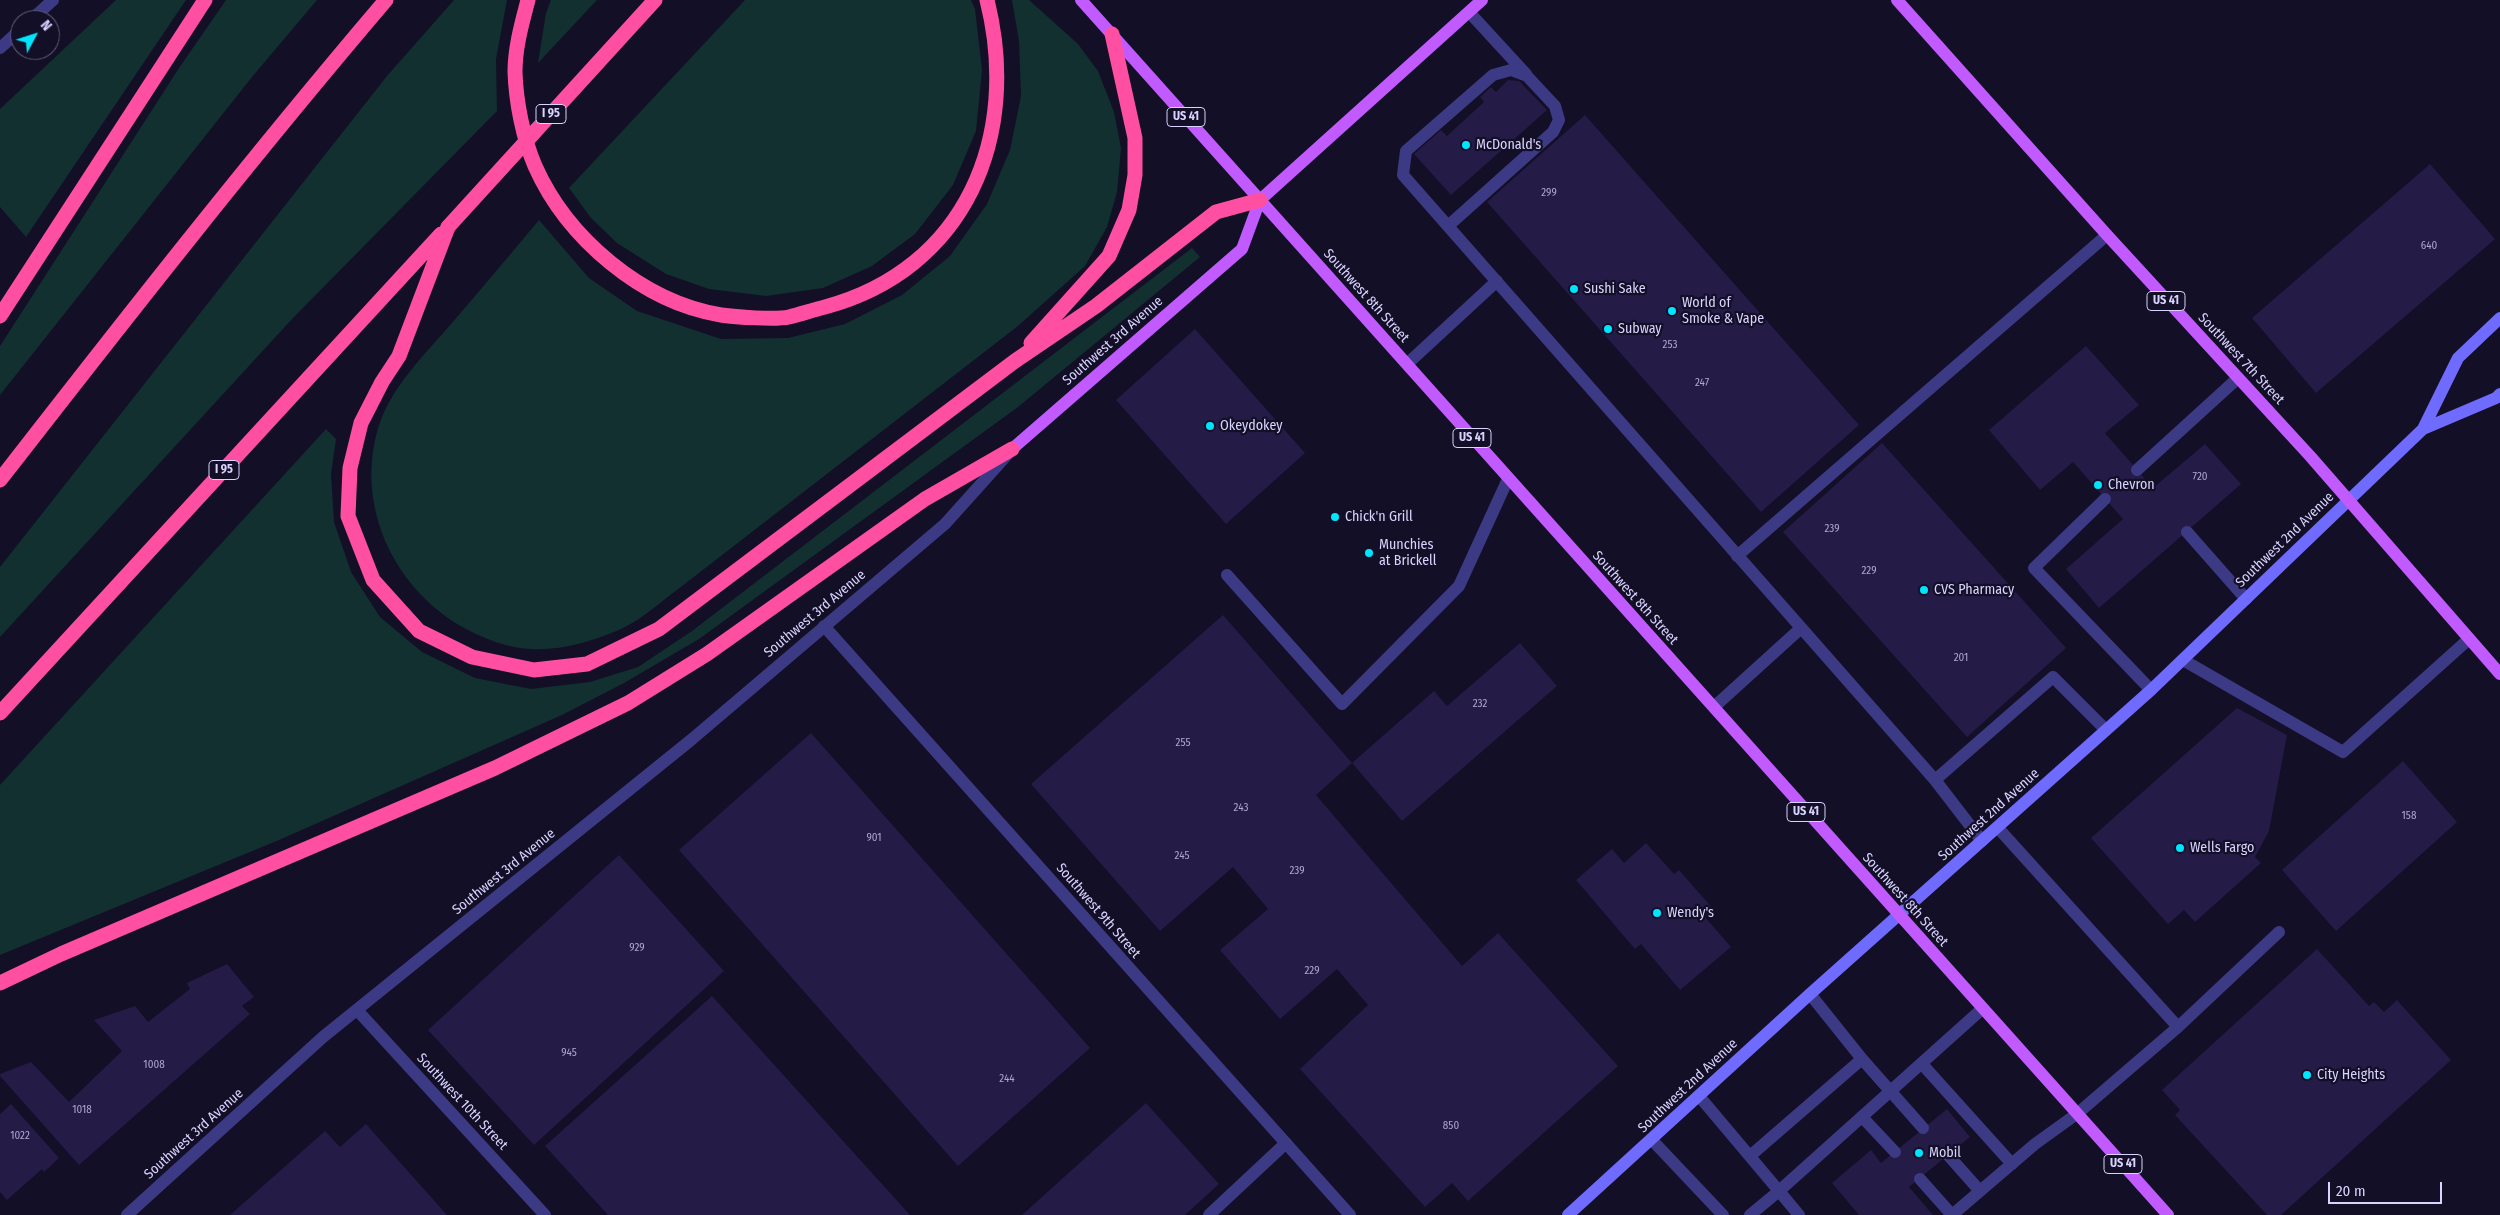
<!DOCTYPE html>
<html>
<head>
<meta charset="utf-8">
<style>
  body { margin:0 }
  #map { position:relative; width:2500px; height:1215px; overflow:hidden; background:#130f26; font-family:"Fira Sans Condensed",sans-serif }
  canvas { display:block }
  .north { position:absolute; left:10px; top:10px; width:50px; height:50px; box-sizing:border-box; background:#130f26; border:1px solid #625e7d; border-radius:50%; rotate:50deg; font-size:14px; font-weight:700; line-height:20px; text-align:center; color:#d9d4ff }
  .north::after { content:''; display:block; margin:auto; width:18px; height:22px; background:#00e5ff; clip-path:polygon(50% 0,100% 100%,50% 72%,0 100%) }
  .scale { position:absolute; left:2328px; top:1182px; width:114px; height:22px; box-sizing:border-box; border:2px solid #d9d4ff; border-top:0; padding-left:6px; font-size:15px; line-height:18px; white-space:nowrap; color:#d9d4ff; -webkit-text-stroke:4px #130f26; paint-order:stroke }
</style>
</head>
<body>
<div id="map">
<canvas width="2500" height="1215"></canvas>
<div class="north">N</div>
<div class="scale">20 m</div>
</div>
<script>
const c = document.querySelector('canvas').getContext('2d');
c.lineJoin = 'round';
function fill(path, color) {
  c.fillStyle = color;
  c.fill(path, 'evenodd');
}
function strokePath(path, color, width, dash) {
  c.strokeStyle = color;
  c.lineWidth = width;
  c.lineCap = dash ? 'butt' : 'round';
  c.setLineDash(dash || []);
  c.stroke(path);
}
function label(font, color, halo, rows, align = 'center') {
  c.font = font + ' "Fira Sans Condensed",sans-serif';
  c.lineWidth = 4.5;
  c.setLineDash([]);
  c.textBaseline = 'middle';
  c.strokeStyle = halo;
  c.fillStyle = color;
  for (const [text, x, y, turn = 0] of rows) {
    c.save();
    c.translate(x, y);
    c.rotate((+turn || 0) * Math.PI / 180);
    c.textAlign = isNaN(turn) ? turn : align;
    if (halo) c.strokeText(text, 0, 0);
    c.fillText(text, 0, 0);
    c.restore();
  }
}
fill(new Path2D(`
  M 116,0 L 186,0 L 26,237 L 0,207 L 0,109 Z
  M 226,0 L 317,0 L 252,77 L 0,395 L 0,346 L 179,68 Z
  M 454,0 L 507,0 L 496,59 L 497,111 L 292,319 L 0,637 L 0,567 L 387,76 Z
  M 551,0 L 597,0 L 538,63 L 546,13 Z
  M 745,0 L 971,0 L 975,9 L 982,70 L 976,131 L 953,185 L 915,234 L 872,266 L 823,288 L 766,296 L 709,289 L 666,274 L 617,243 L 591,218 L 569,188 Z
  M 1012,0 L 1029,0 L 1078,44 L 1098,71 L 1114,112 L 1121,148 L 1117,192 L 1107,227 L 1085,266 L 1018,326 L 677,590 C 659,603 641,620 621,629 C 594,641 560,651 530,649 C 507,648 486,639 466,629 C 396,591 356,510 377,432 C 389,388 423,357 451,324 C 481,289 510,255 539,220 L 589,278 L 637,311 L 721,339 L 788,338 L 845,324 L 902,295 L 950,256 L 987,204 L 1010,150 L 1021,96 L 1019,41 Z
  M 1192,248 L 1200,257 L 1018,407 L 699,639 L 624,683 L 562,715 L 279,840 L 0,955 L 0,785 L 326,429 L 336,439 L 331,474 L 334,522 L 351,572 L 380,617 L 422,652 L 475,678 L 531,689 L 590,682 L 638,667 L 692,631 Z`), '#12302f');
fill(new Path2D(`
  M 1508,80 L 1519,81 L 1547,110 L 1451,195 L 1414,154 L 1441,130 L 1447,136 L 1484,102 L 1480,97 L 1491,87 L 1496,92 Z
  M 1585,115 L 1859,425 L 1761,512 L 1487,202 Z
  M 2430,164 L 2495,239 L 2316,393 L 2252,318 Z
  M 1195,329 L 1305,453 L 1226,524 L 1116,400 Z
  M 2086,346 L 2139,405 L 2105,433 L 2153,488 L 2205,444 L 2241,484 L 2099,608 L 2066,569 L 2123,519 L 2073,462 L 2040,490 L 1989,430 Z
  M 1882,443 L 2066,648 L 1967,737 L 1783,532 Z
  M 1223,615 L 1352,763 L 1434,691 L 1447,706 L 1520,643 L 1557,686 L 1402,821 L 1352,763 L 1316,795 L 1462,966 L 1498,933 L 1618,1066 L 1468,1201 L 1452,1183 L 1425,1207 L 1300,1069 L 1368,1005 L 1337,969 L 1280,1019 L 1220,950 L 1268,909 L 1233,867 L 1160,931 L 1031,784 Z
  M 2237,708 L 2287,735 L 2269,831 L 2255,857 L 2261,863 L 2195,922 L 2184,910 L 2168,924 L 2091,838 Z
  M 811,733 L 1090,1048 L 958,1166 L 679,850 Z
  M 2403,761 L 2457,822 L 2336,931 L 2282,870 Z
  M 1646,843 L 1674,874 L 1679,870 L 1714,910 L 1705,917 L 1731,947 L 1680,990 L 1641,944 L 1635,949 L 1576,880 L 1612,849 L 1624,863 Z
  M 619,855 L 724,971 L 534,1145 L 428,1030 Z
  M 2317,949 L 2369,1006 L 2374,1002 L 2384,1012 L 2397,1000 L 2451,1060 L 2281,1215 L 2267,1215 L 2175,1115 L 2180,1110 L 2162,1090 Z
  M 227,964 L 254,997 L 242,1006 L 250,1014 L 79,1165 L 0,1076 L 0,1074 L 31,1062 L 69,1102 L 122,1051 L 94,1020 L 135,1006 L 148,1022 L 190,989 L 187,983 Z
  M 712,996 L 910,1215 L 608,1215 L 545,1146 Z
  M 1146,1103 L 1219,1184 L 1185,1215 L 1022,1215 Z
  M 11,1104 L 59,1158 L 44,1172 L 42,1169 L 7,1200 L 0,1192 L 0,1114 Z
  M 1947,1109 L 1970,1137 L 1909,1187 L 1933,1215 L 1859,1215 L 1832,1183 L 1871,1150 L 1881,1163 Z
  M 366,1124 L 447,1215 L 230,1215 L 325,1131 L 340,1147 Z`), '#241b47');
strokePath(new Path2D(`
  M 1469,12 L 1526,74
  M 1448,226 L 1553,132 L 1559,120 L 1555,106 L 1527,76 L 1511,70 L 1493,75 L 1406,151 L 1403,175 L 1935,780 L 1982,841
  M 1407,364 L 1497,281
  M 2137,470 L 2238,378
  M 2105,499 L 2034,568 L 2151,690
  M 2187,532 L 2246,599
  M 1737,556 L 2107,235
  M 1227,575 L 1342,704 L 1459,586 L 1508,479
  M 2183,660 L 2343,752 L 2469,639
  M 1714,707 L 1800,629
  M 1935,780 L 2053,677 L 2106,730
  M 1810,994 L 1862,1059 L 1923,1128
  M 2178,1027 L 2279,932
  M 1922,1064 L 2012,1164
  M 1699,1096 L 1779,1191 L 1982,1009
  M 1863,1118 L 1895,1152
  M 1652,1140 L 1723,1215
  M 1948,1155 L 1980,1191
  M 1750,1156 L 1862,1059
  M 1920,1179 L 1952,1215 L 2035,1144 L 2078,1113 L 2178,1027 L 1998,828
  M 1209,1215 L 1286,1143
  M 1750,1215 L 1779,1191 L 1799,1215`), '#3d3a85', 12);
strokePath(new Path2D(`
  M 31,20 L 53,0
  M 0,48 L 20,30
  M 824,626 L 1350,1215
  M 357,1010 L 545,1215
  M 127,1215 L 323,1037 L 691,740 L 945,524 L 1007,455`), '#3d3a85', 12);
strokePath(new Path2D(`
  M 2423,429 L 2458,358 L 2500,318
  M 1568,1215 L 1810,994 L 2151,690 L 2423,429 L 2496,398 L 2500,394`), '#6f6bff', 12);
strokePath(new Path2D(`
  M 1081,0 L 2168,1215
  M 1897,0 L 2107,235 L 2310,456 L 2500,674
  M 1012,449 L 1242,249 L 1260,200 L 1482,0`), '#c25bff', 12);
strokePath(new Path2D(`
  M 528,0 C 522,23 515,47 515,72 C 516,102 523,138 535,166 C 567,238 642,302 721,315 C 735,317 776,320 789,317 C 801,314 813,310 825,307 C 966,269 1021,136 987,0
  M 448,227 L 399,356 L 382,382 L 361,423 L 350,468 L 348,516 L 373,580 L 419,631 L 472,657 L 534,670 L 587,664 L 659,629 L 1015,361 L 1096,306 L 1216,212 L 1260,200
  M 0,316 L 205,0
  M 1031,343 L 1109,256 L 1129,210 L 1135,175 L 1135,138 L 1112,34
  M 0,480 C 126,318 253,156 386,0
  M 0,713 L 441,234
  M 0,983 L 61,954 L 495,768 L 628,703 L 707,654 L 925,499 L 1012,449`), '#ff4fa3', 15);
strokePath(new Path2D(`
  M 448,227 L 655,0`), '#ff4fa3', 15);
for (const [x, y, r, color] of [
  [1466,145,5,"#00e5ff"],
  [1574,289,5,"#00e5ff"],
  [1672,311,5,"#00e5ff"],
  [1608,329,5,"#00e5ff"],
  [1210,426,5,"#00e5ff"],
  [2098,485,5,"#00e5ff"],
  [1335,517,5,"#00e5ff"],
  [1369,553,5,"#00e5ff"],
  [1924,590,5,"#00e5ff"],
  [2180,848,5,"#00e5ff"],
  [1657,913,5,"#00e5ff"],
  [2307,1075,5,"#00e5ff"],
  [1919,1153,5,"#00e5ff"]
]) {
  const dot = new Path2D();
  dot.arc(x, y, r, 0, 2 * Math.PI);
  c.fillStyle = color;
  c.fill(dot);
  strokePath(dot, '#130f26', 2);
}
label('11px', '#aca6d1', null, [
  ["299",1549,193],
  ["640",2429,246],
  ["253",1670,345],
  ["247",1702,383],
  ["720",2200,477],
  ["239",1832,529],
  ["229",1869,571],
  ["201",1961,658],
  ["232",1480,704],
  ["255",1183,743],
  ["243",1241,808],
  ["158",2409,816],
  ["901",874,838],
  ["245",1182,856],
  ["239",1297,871],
  ["929",637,948],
  ["229",1312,971],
  ["945",569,1053],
  ["1008",154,1065],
  ["244",1007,1079],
  ["1018",82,1110],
  ["850",1451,1126],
  ["1022",20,1136]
]);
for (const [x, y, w] of [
  [551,114,30],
  [1186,117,38],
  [2166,301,38],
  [1472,438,38],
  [224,470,30],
  [1806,812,38],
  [2123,1164,38]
]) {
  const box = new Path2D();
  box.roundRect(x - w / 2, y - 9.5, w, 19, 4);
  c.fillStyle = '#130f26';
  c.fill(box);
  strokePath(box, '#d9d4ff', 1);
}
label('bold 12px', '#d9d4ff', null, [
  ["I 95",551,114],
  ["US 41",1186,117],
  ["US 41",2166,301],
  ["US 41",1472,438],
  ["I 95",224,470],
  ["US 41",1806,812],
  ["US 41",2123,1164]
]);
label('14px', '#d9d4ff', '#130f26', [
  ["McDonald's",1476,145],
  ["Sushi Sake",1584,289],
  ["World of",1682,303],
  ["Smoke & Vape",1682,319],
  ["Subway",1618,329],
  ["Okeydokey",1220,426],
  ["Chevron",2108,485],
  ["Chick'n Grill",1345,517],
  ["Munchies",1379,545],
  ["at Brickell",1379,561],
  ["CVS Pharmacy",1934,590],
  ["Wells Fargo",2190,848],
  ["Wendy's",1667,913],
  ["City Heights",2317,1075],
  ["Mobil",1929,1153]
], 'left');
label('14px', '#d9d4ff', '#130f26', [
  ["Southwest 8th Street",1366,296,48],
  ["Southwest 3rd Avenue",1113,341,-41],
  ["Southwest 7th Street",2241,359,47],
  ["Southwest 2nd Avenue",2285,540,-44],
  ["Southwest 8th Street",1635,598,48],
  ["Southwest 3rd Avenue",815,614,-40],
  ["Southwest 2nd Avenue",1989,815,-42],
  ["Southwest 3rd Avenue",504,872,-39],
  ["Southwest 8th Street",1905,900,48],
  ["Southwest 9th Street",1098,911,49],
  ["Southwest 2nd Avenue",1688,1086,-43],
  ["Southwest 10th Street",462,1102,47],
  ["Southwest 3rd Avenue",194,1134,-42]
]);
</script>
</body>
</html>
